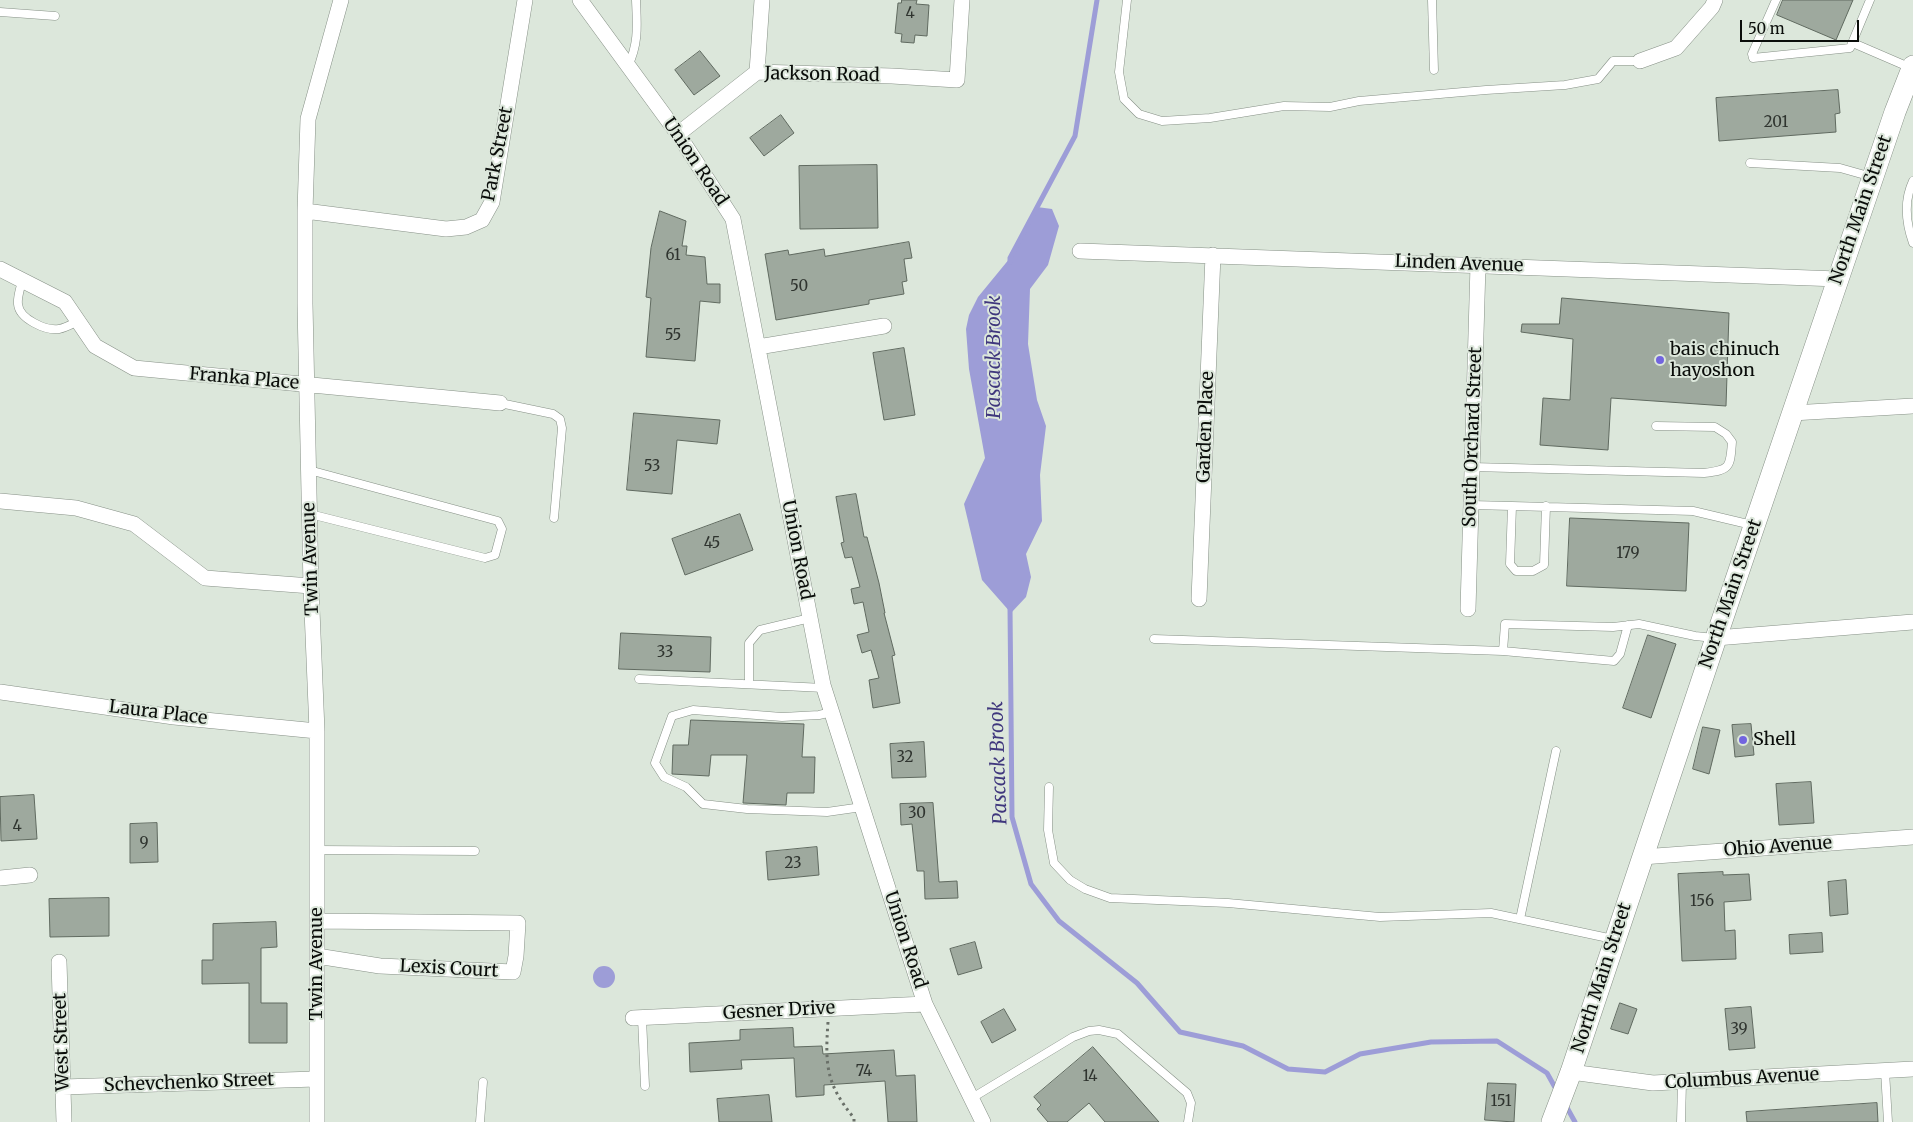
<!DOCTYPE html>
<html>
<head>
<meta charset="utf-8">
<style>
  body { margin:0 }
  #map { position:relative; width:1913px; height:1122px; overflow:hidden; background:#dce7db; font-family:Merriweather,serif }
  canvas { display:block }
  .scale { position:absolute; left:1740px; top:20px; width:119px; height:22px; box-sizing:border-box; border:2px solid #0a0d0a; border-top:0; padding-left:6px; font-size:15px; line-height:18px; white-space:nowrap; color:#0a0d0a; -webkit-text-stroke:4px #dce7db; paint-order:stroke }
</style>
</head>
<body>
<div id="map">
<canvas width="1913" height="1122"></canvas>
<div class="scale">50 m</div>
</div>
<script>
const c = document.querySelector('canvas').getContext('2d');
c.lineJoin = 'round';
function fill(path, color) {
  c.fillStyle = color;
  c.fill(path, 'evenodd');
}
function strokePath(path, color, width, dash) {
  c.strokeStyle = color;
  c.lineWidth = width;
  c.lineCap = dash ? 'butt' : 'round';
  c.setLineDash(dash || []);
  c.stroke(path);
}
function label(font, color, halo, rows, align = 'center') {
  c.font = font + ' Merriweather,serif';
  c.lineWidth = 4;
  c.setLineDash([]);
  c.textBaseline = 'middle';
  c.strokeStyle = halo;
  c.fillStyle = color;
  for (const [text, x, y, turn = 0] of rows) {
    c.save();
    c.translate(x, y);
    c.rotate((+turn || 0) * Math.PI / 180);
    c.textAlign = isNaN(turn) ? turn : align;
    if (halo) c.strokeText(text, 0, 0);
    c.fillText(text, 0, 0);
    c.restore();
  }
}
fill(new Path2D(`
  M 1037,207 L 1052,209 L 1059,226 L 1048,265 L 1030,289 L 1028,344 L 1037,400 L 1046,426 L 1040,475 L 1042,521 L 1026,554 L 1031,577 L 1026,597 L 1011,613 L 982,580 L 964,504 L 985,458 L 969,369 L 966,329 L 969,315 L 978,297 L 1010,258 Z
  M593 977a11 11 0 1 1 22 0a11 11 0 1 1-22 0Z`), '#9d9dd7');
strokePath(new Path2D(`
  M 1010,262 L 1010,258 L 1075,136 L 1097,0
  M 1010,607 L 1012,817 L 1031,884 L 1059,921 L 1137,983 L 1180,1032 L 1243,1046 L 1288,1069 L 1325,1072 L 1360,1054 L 1431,1042 L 1497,1041 L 1547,1073 L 1557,1091
  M 1565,1104 L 1575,1122`), '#9d9dd7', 5);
const building = new Path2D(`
  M 902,0 L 917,0 L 916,4 L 929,5 L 927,36 L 915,35 L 914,43 L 901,42 L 902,34 L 895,33 L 898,3 L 901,3 Z
  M 1783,0 L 1853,0 L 1836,40 L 1777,15 Z
  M 700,51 L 720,76 L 694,95 L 675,70 Z
  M 1838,90 L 1840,113 L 1835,114 L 1836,132 L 1719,141 L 1716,98 Z
  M 781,115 L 794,133 L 764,156 L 750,138 Z
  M 877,165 L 878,228 L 800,229 L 799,166 Z
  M 660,211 L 686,221 L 682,246 L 687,246 L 686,255 L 705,257 L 707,284 L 720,284 L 720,303 L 700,301 L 695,361 L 646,357 L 651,298 L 646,297 L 651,248 Z
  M 909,242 L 912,258 L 904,259 L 907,281 L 902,282 L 904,294 L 869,300 L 869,304 L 776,320 L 765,254 L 788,250 L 789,255 L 824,249 L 825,256 Z
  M 1562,298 L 1729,313 L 1726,406 L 1611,398 L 1608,450 L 1540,445 L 1543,398 L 1570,400 L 1573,339 L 1521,332 L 1522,324 L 1559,324 Z
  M 904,348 L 915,415 L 884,420 L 873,353 Z
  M 634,413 L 720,420 L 717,444 L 677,440 L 672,494 L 627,490 Z
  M 856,494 L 864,537 L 867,537 L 879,583 L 885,613 L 884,613 L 895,655 L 892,656 L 900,703 L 873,708 L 869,680 L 879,678 L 871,650 L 862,653 L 857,635 L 869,632 L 863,602 L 854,604 L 851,589 L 860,587 L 852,557 L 845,558 L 841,543 L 844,542 L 836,497 Z
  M 740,514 L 753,550 L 685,575 L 672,539 Z
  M 1570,518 L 1689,523 L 1686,591 L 1567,586 Z
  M 621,633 L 711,637 L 710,672 L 619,669 Z
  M 1648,635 L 1676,644 L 1651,718 L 1623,708 Z
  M 691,720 L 804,724 L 802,757 L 815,757 L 814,793 L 787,793 L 786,805 L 743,803 L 747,755 L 711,755 L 709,776 L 672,774 L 673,745 L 688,745 Z
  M 1751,724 L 1754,755 L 1735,757 L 1732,725 Z
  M 1703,727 L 1720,730 L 1709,774 L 1693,769 Z
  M 924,742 L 926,777 L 892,778 L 890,744 Z
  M 1811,782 L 1814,823 L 1779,825 L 1776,784 Z
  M 34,795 L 37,839 L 1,841 L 0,797 Z
  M 933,803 L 939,882 L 957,881 L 958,898 L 925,899 L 924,871 L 917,871 L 912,824 L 901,825 L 900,804 Z
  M 157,823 L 158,862 L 130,863 L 130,824 Z
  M 817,847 L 819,875 L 768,880 L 766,852 Z
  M 1723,872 L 1723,875 L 1749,874 L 1751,900 L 1724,902 L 1725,931 L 1735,930 L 1736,959 L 1682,961 L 1678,874 Z
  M 1846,880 L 1848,914 L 1830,916 L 1828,882 Z
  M 109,898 L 109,936 L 50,937 L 49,899 Z
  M 276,922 L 277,947 L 261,948 L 261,1003 L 287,1003 L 287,1043 L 249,1043 L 249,983 L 202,984 L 202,960 L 213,960 L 213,924 Z
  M 1822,933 L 1823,952 L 1790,954 L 1789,935 Z
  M 975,942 L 982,968 L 958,975 L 950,949 Z
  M 1620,1003 L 1637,1009 L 1628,1034 L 1611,1029 Z
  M 1751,1007 L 1755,1048 L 1729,1050 L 1725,1009 Z
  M 1004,1009 L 1016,1030 L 992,1043 L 981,1022 Z
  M 793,1028 L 794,1047 L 822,1046 L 823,1054 L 894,1050 L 896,1076 L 915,1075 L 917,1122 L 888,1122 L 885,1081 L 824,1085 L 824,1095 L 796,1097 L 794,1058 L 741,1060 L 742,1069 L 690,1072 L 689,1043 L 740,1040 L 740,1030 Z
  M 1093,1047 L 1159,1122 L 1105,1122 L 1089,1103 L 1067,1122 L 1048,1122 L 1037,1109 L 1041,1105 L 1034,1097 Z
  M 1488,1083 L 1516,1084 L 1514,1122 L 1485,1120 Z
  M 769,1095 L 772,1122 L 719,1122 L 717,1099 Z
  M 1877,1103 L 1878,1122 L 1747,1122 L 1746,1112 Z`);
fill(building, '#9ea99e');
strokePath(building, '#606a60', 1);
const lane = new Path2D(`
  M 1127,0 L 1119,72 L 1124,99 L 1139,114 L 1162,121 L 1210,118 L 1284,106 L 1330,107 L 1359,101 L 1486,90 L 1565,85 L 1598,79 L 1613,61 L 1640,61
  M 1432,0 L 1434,70
  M 1776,0 L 1752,54 L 1753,58 L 1850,48 L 1870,0
  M 0,12 L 55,16
  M 1853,43 L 1911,68
  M 628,66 C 639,43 637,25 636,0
  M 1750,163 L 1840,168 L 1872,177
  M 1913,181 C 1904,200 1906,223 1913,243
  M 22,280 C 21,287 17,297 18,304 C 19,319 46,331 59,329 C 66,328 72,324 78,321
  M 500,403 L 553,414 L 560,419 L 562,428 L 554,518
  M 1472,467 L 1704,473 C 1731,470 1730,467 1732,442 L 1726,434 L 1715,427 L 1656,426
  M 309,470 L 498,521 L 502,529 L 495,555 L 485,558 L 310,514
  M 1471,505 L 1512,506
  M 1546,506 L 1544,565 L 1533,571 L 1516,571 L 1510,564 L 1512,506 L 1693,511 L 1752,525
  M 1154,639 L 1503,651 L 1505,624 L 1613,627 L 1639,624 L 1695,636 L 1714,638
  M 1503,651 L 1614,661 L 1620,654 L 1628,625
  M 639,679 L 824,688
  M 749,683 L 749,643 L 760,630 L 810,618
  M 832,712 L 819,715 L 782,717 L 693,710 L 672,716 L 655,763 L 664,777 L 686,787 L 703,804 L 747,809 L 827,812 L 862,807
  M 1049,787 L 1048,830 L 1054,863 L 1070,880 L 1085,889 L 1110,898 L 1228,903 L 1380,917 L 1491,913 L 1613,939
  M 317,850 L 475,851
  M 1520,919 L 1556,751
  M 642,1018 L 645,1086
  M 1885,1071 L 1888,1122
  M 972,1098 L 1073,1037 L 1089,1031 L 1099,1030 L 1118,1034 L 1187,1093 L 1191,1103 L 1188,1122
  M 480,1122 L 483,1082
  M 1681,1122 L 1682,1082`);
const street = new Path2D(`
  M 580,0 L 678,134 L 733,219 L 823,685 L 925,1004 L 983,1122
  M 1640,61 L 1676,48 L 1712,7 L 1715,0
  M 757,72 L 762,0
  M 678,134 L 757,72 L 892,76 L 957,80 L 962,0
  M 305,211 L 446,229 L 466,227 L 482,220 L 492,202 L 525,0
  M 1080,251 L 1838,279
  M 0,269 L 65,302 L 95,346 L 134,368 L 500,403
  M 758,347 L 884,326
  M 1792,413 L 1913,406
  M 0,501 L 76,508 L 134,524 L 205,578 L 311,586
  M 1199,599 L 1213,255
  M 1468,609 L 1478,265
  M 1716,638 L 1913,622
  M 0,692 L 174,717 L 317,731
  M 1642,857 L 1913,837
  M 0,878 L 30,875
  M 317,921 L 518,923 L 516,956 L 513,972 L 380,966 L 317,956
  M 59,962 L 64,1122
  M 633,1018 L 925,1004
  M 1571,1072 L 1653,1083 L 1913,1069
  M 63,1087 L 316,1079
  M 317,1122 L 317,731 L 311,586 L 305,304 L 305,211 L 308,119 L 341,0`);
const secondary = new Path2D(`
  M 1552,1122 L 1571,1072 L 1716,638 L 1895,112 L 1913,66`);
strokePath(lane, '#869086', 9);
strokePath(street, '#869086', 16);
strokePath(secondary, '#869086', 22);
strokePath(new Path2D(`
  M 828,1022 C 825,1065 826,1084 854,1118 L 854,1122`), '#6a7069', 3, [2.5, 4]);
strokePath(lane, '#fff', 8);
strokePath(street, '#fff', 15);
strokePath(secondary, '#fff', 21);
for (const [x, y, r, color] of [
  [1660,360,5,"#7264df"],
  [1743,740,5,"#7264df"]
]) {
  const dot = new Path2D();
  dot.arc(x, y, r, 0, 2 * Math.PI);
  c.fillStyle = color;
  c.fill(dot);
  strokePath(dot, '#dce7db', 2);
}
label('15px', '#2f342f', null, [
  ["4",910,14],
  ["201",1776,123],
  ["61",673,256],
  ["50",799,287],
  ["55",673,336],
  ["53",652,467],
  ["45",712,544],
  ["179",1628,554],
  ["33",665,653],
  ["32",905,758],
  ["30",917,814],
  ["4",17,827],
  ["9",144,844],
  ["23",793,864],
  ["156",1702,902],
  ["39",1739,1030],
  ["74",864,1072],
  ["14",1090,1077],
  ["151",1501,1102]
]);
label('18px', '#0a0d0a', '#dce7db', [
  ["Jackson Road",822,75,1],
  ["Park Street",498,154,-79],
  ["Union Road",695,162,56],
  ["North Main Street",1861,210,-71],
  ["Linden Avenue",1459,264,2],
  ["Franka Place",244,379,5],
  ["Garden Place",1206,427,-88],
  ["South Orchard Street",1473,437,-88],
  ["Union Road",797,550,79],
  ["Twin Avenue",311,559,-92],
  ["North Main Street",1731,594,-71],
  ["Laura Place",158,713,7],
  ["Ohio Avenue",1778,847,-4],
  ["Union Road",905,940,72],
  ["Twin Avenue",317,964,-90],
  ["Lexis Court",449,969,3],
  ["North Main Street",1602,978,-72],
  ["Gesner Drive",779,1011,-3],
  ["West Street",62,1042,-92],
  ["Columbus Avenue",1742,1079,-3],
  ["Schevchenko Street",189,1083,-2]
]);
label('18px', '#0a0d0a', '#dce7db', [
  ["bais chinuch",1670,350],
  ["hayoshon",1670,371],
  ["Shell",1753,740]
], 'left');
label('italic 19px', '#3f377d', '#dce7db', [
  ["Pascack Brook",995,357,-90],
  ["Pascack Brook",999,763,-92]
]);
</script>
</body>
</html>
